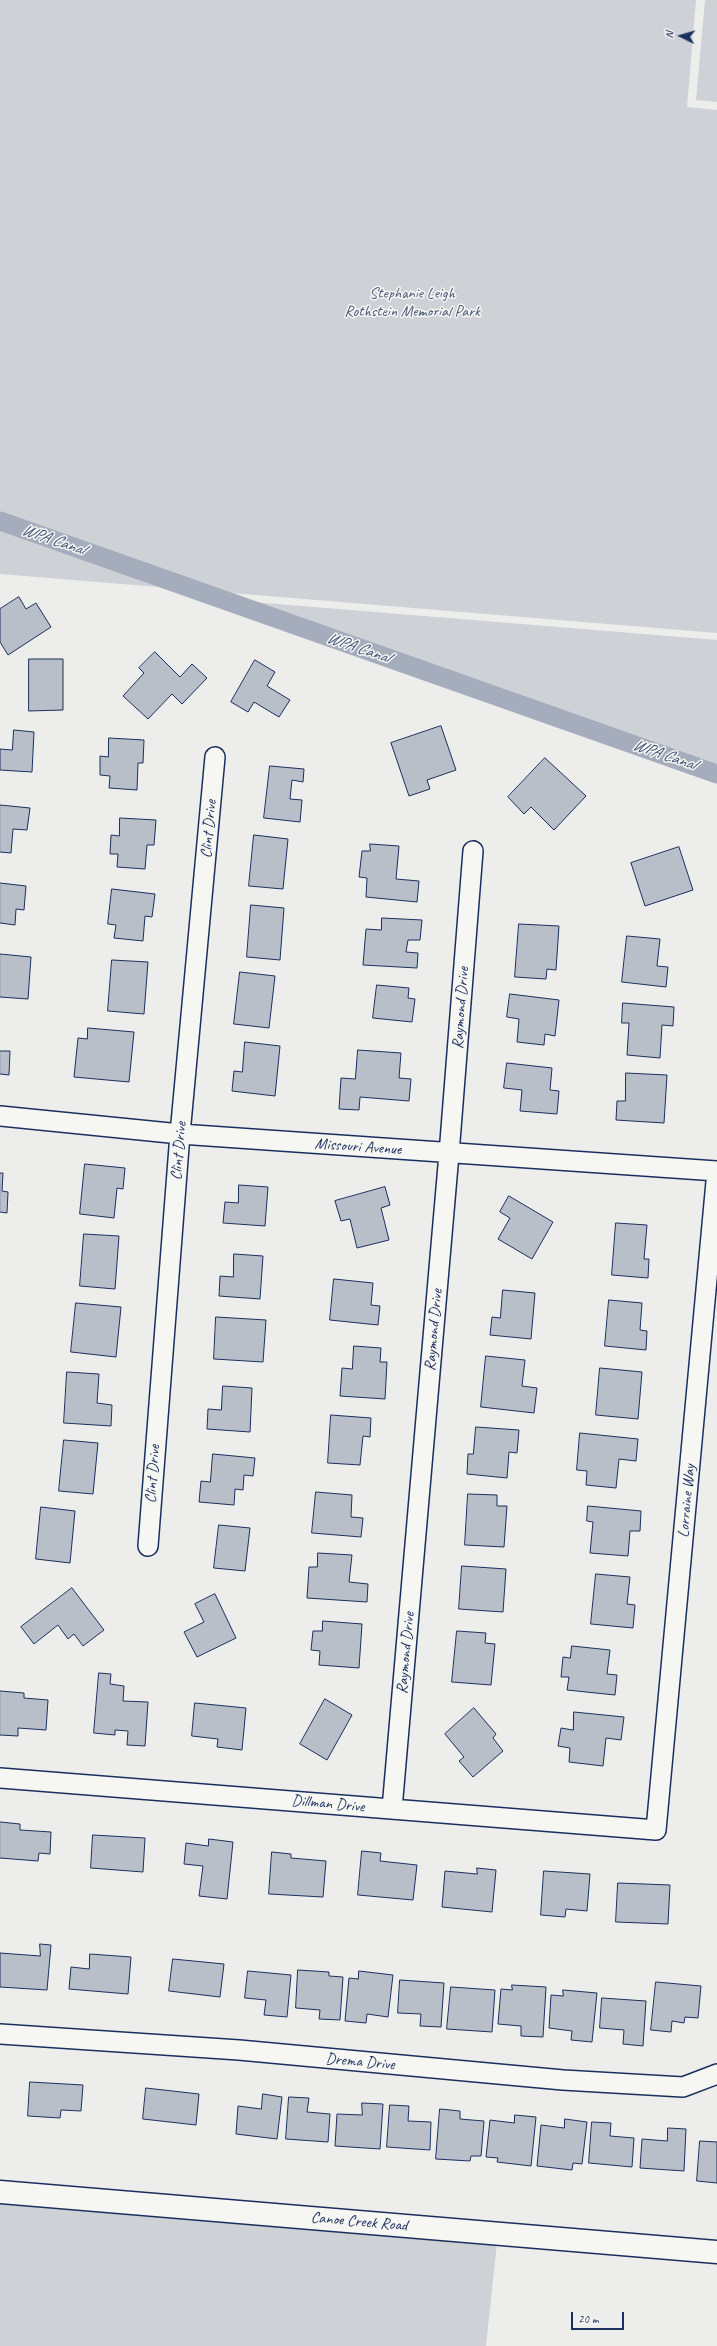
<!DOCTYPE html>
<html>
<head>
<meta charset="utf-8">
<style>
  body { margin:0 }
  #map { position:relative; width:717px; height:2346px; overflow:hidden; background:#edeeec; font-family:Caveat,sans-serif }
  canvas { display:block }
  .north { position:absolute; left:661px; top:16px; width:40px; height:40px; -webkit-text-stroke:3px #f6f6f2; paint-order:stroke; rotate:275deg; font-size:11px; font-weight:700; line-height:16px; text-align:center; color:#1b2f5e }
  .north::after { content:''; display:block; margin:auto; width:14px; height:18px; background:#1b2f5e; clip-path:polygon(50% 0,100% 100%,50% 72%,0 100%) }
  .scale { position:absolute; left:571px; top:2312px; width:53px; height:18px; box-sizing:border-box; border:2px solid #1b2f5e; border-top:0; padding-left:5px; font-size:12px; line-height:14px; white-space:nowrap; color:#1b2f5e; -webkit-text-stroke:3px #f6f6f2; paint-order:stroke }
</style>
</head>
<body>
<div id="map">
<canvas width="717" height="2346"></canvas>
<div class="north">N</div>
<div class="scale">20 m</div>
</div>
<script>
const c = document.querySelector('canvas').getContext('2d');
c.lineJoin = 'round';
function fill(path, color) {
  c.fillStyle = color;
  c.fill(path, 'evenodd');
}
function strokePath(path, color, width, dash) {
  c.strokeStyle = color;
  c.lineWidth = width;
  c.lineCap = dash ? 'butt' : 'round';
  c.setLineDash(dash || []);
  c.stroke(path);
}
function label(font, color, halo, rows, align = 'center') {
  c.font = font + ' Caveat,sans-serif';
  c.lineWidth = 3;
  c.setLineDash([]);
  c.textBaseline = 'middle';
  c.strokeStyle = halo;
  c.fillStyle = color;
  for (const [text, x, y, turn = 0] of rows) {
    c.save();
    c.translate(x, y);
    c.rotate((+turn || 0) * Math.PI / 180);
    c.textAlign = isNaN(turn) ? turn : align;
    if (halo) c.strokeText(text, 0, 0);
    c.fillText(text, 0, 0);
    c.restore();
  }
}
fill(new Path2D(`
  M 0,0 L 696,0 L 687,107 L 717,110 L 717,633 L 0,574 Z
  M 705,0 L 717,0 L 717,102 L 696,100 Z
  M 241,601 L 717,640 L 717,770 L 688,759 Z
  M 0,2201 L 497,2243 L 486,2346 L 0,2346 Z`), '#ced2d7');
strokePath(new Path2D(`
  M 0,521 L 717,774`), '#a5acbc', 19);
const building = new Path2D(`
  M 19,597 L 26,609 L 36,603 L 51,627 L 8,655 L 0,642 L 0,609 Z
  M 155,652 L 180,677 L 192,664 L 207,678 L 182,704 L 172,694 L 148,719 L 123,696 L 144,673 L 139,668 Z
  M 29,659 L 63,659 L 63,710 L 29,711 Z
  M 255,660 L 275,672 L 267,686 L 290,700 L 279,717 L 254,702 L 248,712 L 231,702 Z
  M 441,726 L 456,770 L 427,780 L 430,789 L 409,796 L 391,743 Z
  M 14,730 L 34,732 L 32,772 L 0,770 L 0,749 L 12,750 Z
  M 109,738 L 144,740 L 143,763 L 138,763 L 137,790 L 109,788 L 110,776 L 100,775 L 100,756 L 108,757 Z
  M 545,758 L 586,796 L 554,830 L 531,807 L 524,814 L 508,797 Z
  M 270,766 L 304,769 L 303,782 L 292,780 L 290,799 L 302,800 L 300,822 L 264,818 Z
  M 0,805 L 30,808 L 27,830 L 13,829 L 11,853 L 0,852 Z
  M 120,818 L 156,820 L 154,845 L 147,845 L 145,869 L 117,867 L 118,854 L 110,854 L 111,835 L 119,836 Z
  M 254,835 L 288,839 L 283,889 L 249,886 Z
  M 370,844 L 399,846 L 396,879 L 419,881 L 417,902 L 366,897 L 367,878 L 359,877 L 362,851 L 370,851 Z
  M 679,847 L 693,890 L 645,906 L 631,863 Z
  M 0,883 L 26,886 L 24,910 L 16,909 L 15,925 L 0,923 Z
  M 112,889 L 155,894 L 152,917 L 145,916 L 143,941 L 114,938 L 116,925 L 108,924 Z
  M 251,905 L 284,908 L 280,960 L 247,957 Z
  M 382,918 L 422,920 L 420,940 L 408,940 L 406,952 L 418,953 L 417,968 L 363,965 L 366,929 L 381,930 Z
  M 519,924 L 559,926 L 556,970 L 547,969 L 546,979 L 515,977 Z
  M 627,936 L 660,939 L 657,966 L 668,967 L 666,987 L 622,982 Z
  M 0,954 L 31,957 L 28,999 L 0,997 Z
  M 112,960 L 148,962 L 144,1014 L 108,1011 Z
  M 240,972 L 275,976 L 269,1028 L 234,1024 Z
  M 377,985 L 409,988 L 408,998 L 415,999 L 412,1022 L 373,1018 Z
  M 510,994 L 559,1000 L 555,1036 L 545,1034 L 544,1045 L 517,1042 L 519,1019 L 507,1017 Z
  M 623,1003 L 674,1007 L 673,1026 L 662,1025 L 660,1058 L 627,1055 L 629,1023 L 622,1023 Z
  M 88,1028 L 134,1032 L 129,1082 L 74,1077 L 78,1038 L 87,1039 Z
  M 245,1042 L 280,1046 L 275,1096 L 232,1091 L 234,1071 L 242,1072 Z
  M 358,1050 L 401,1053 L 399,1078 L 411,1079 L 409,1101 L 360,1097 L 359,1110 L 339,1109 L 341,1078 L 355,1079 Z
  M 0,1051 L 10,1051 L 9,1075 L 0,1074 Z
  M 507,1063 L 552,1068 L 550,1090 L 559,1091 L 557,1114 L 520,1111 L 522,1090 L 504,1088 Z
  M 626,1073 L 667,1075 L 664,1123 L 616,1120 L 617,1101 L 625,1101 Z
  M 85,1164 L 125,1168 L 123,1189 L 117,1188 L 114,1218 L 80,1214 Z
  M 0,1173 L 3,1173 L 2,1191 L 8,1192 L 7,1213 L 0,1212 Z
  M 239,1185 L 268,1187 L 265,1226 L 223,1223 L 225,1202 L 238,1203 Z
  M 385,1187 L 390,1205 L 381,1208 L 389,1240 L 357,1248 L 350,1219 L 341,1221 L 335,1201 Z
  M 509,1196 L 553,1222 L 532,1259 L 498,1239 L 510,1218 L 500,1212 Z
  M 616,1223 L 647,1225 L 644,1259 L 649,1259 L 648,1278 L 612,1275 Z
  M 84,1234 L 119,1236 L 115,1289 L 80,1286 Z
  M 234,1254 L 263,1256 L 260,1299 L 219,1296 L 220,1276 L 233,1277 Z
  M 334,1279 L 373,1283 L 371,1305 L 380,1306 L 378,1325 L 330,1320 Z
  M 503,1290 L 535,1293 L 531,1339 L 490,1335 L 492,1317 L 500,1318 Z
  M 609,1300 L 642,1303 L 640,1330 L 647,1331 L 646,1350 L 605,1346 Z
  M 76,1303 L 121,1307 L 116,1357 L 71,1352 Z
  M 216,1317 L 266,1320 L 263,1362 L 214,1359 Z
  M 354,1346 L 381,1348 L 380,1362 L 387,1362 L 385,1399 L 340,1396 L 342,1368 L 352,1369 Z
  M 486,1356 L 525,1360 L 522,1386 L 537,1388 L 534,1413 L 481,1407 Z
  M 600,1368 L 642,1372 L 638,1419 L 596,1415 Z
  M 67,1372 L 99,1374 L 97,1403 L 112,1405 L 111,1426 L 64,1423 Z
  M 223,1386 L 252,1388 L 250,1432 L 207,1429 L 208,1409 L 221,1410 Z
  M 331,1415 L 371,1418 L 370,1437 L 363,1436 L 360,1465 L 328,1463 Z
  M 476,1427 L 519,1430 L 517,1453 L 509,1452 L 507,1478 L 467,1474 L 468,1454 L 473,1454 Z
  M 580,1433 L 638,1439 L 636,1461 L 619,1459 L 616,1488 L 586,1485 L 587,1471 L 577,1470 Z
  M 64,1440 L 98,1443 L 93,1494 L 59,1491 Z
  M 213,1454 L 255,1458 L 253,1476 L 244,1475 L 243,1490 L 235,1489 L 234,1505 L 199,1502 L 201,1481 L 210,1482 Z
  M 316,1492 L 352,1495 L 351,1517 L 363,1518 L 361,1537 L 312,1533 Z
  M 468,1494 L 497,1495 L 497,1506 L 507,1506 L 504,1547 L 465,1545 Z
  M 588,1506 L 641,1511 L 640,1531 L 630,1531 L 628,1556 L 590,1553 L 593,1522 L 587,1521 Z
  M 41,1507 L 75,1511 L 70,1563 L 36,1559 Z
  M 219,1525 L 250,1528 L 245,1571 L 214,1568 Z
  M 318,1553 L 352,1555 L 349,1582 L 368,1584 L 367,1602 L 307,1598 L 309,1567 L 317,1567 Z
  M 462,1566 L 506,1569 L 503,1612 L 459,1609 Z
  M 596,1574 L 630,1577 L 627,1604 L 635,1605 L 633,1628 L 591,1624 Z
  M 72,1588 L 104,1630 L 83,1646 L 74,1634 L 68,1639 L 58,1625 L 34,1644 L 21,1627 Z
  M 215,1594 L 236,1638 L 197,1657 L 184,1632 L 204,1622 L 195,1604 Z
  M 323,1621 L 362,1624 L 359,1668 L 319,1665 L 320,1651 L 311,1650 L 313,1631 L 322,1631 Z
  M 457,1631 L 486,1633 L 485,1643 L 495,1644 L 491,1685 L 452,1682 Z
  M 572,1646 L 610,1650 L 607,1674 L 617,1675 L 615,1695 L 567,1690 L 569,1677 L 561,1677 L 563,1657 L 570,1658 Z
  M 99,1673 L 111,1674 L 110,1684 L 124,1686 L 123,1701 L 148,1702 L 145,1746 L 127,1745 L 128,1731 L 115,1730 L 115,1735 L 94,1733 Z
  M 0,1691 L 24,1693 L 24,1698 L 48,1700 L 46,1730 L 18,1728 L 18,1736 L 0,1735 Z
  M 325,1699 L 352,1715 L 327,1760 L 300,1744 Z
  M 195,1703 L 246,1708 L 242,1750 L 217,1747 L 218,1739 L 192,1736 Z
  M 474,1708 L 496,1734 L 493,1738 L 503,1751 L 473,1777 L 459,1761 L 464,1757 L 445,1734 Z
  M 574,1712 L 624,1717 L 621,1740 L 606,1738 L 603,1766 L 569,1762 L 570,1748 L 558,1746 L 561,1728 L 573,1730 Z
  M 0,1822 L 20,1824 L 20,1830 L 51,1832 L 50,1854 L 39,1853 L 38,1861 L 0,1858 Z
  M 93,1835 L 145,1838 L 143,1872 L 91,1868 Z
  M 209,1839 L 233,1842 L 227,1899 L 199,1896 L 203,1866 L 184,1864 L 186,1843 L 208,1846 Z
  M 362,1851 L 381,1853 L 380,1861 L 417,1865 L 413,1900 L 358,1895 Z
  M 272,1852 L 291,1854 L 291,1858 L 326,1861 L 323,1897 L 269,1894 Z
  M 477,1868 L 496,1870 L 492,1912 L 442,1907 L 445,1871 L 477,1874 Z
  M 544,1871 L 590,1874 L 587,1911 L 566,1909 L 565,1917 L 541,1915 Z
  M 618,1883 L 670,1885 L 668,1924 L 616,1922 Z
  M 40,1944 L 51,1945 L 47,1990 L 0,1987 L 0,1953 L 40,1956 Z
  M 90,1954 L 131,1957 L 128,1994 L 69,1989 L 71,1967 L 89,1969 Z
  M 173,1959 L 224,1964 L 220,1997 L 169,1991 Z
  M 298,1970 L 329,1972 L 329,1976 L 343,1977 L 340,2020 L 319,2019 L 320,2010 L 296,2008 Z
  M 248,1971 L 291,1975 L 287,2017 L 264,2015 L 266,2000 L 245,1998 Z
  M 359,1971 L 393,1975 L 388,2017 L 367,2014 L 366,2023 L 345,2021 L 349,1978 L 358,1979 Z
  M 400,1980 L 444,1983 L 441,2027 L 420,2026 L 421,2014 L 398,2013 Z
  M 656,1982 L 701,1986 L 698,2018 L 685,2017 L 684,2023 L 672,2021 L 671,2032 L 651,2030 Z
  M 512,1985 L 546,1987 L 543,2037 L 521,2036 L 521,2026 L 498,2024 L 501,1989 L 512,1990 Z
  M 451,1987 L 495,1990 L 492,2032 L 447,2029 Z
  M 563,1990 L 597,1993 L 592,2042 L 571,2040 L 572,2031 L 549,2028 L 551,1995 L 563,1996 Z
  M 602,1998 L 646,2001 L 643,2046 L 623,2044 L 624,2030 L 600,2028 Z
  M 30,2082 L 83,2085 L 81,2111 L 61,2110 L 60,2118 L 28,2116 Z
  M 146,2088 L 199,2094 L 196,2125 L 143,2119 Z
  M 263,2094 L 282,2097 L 277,2139 L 236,2134 L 238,2106 L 261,2109 Z
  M 289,2097 L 309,2098 L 307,2112 L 330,2114 L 328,2142 L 286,2139 Z
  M 362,2103 L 383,2104 L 380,2149 L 335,2146 L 337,2114 L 362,2115 Z
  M 390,2105 L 409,2106 L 408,2121 L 431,2122 L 430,2150 L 387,2147 Z
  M 440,2109 L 460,2111 L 460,2119 L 484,2121 L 481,2156 L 471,2156 L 470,2161 L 436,2159 Z
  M 515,2115 L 536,2117 L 531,2166 L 497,2162 L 498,2158 L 486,2157 L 490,2120 L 514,2123 Z
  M 565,2119 L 587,2122 L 582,2164 L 573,2163 L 572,2170 L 537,2166 L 541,2125 L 564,2128 Z
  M 592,2122 L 611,2123 L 610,2136 L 634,2138 L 632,2167 L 589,2163 Z
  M 668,2128 L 686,2129 L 684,2171 L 640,2168 L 642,2139 L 667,2141 Z
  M 700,2141 L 717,2142 L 717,2183 L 697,2181 Z`);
fill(building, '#b9bfc8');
strokePath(building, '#1b2f5e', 1);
const street = new Path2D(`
  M 0,1116 L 180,1134 L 717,1171
  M 148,1546 L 180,1134 L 215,757
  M 0,1778 L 656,1830 L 717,1171
  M 392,1809 L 449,1154 L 473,851
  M 0,2034 L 239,2050 L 563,2080 L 683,2087 L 717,2074`);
const secondary = new Path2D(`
  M 0,2192 L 717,2252`);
strokePath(street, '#1b2f5e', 22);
strokePath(secondary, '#1b2f5e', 25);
strokePath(street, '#f6f6f2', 19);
strokePath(secondary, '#f6f6f2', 22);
label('16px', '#48587c', '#f6f6f2', [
  ["Stephanie Leigh",412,294],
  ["Rothstein Memorial Park",412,312]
]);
label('16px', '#1b2f5e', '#f6f6f2', [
  ["Clint Drive",209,829,-85],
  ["Raymond Drive",461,1008,-86],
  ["Missouri Avenue",358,1147,4],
  ["Clint Drive",179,1151,-85],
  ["Raymond Drive",434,1330,-85],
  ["Clint Drive",153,1474,-86],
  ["Lorraine Way",687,1501,-85],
  ["Raymond Drive",406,1653,-85],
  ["Dillman Drive",328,1804,5],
  ["Drema Drive",360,2062,5],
  ["Canoe Creek Road",359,2222,5]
]);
label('italic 17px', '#44547a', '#f6f6f2', [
  ["WPA Canal",53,540,19],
  ["WPA Canal",358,648,19],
  ["WPA Canal",664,755,19]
]);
</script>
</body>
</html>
